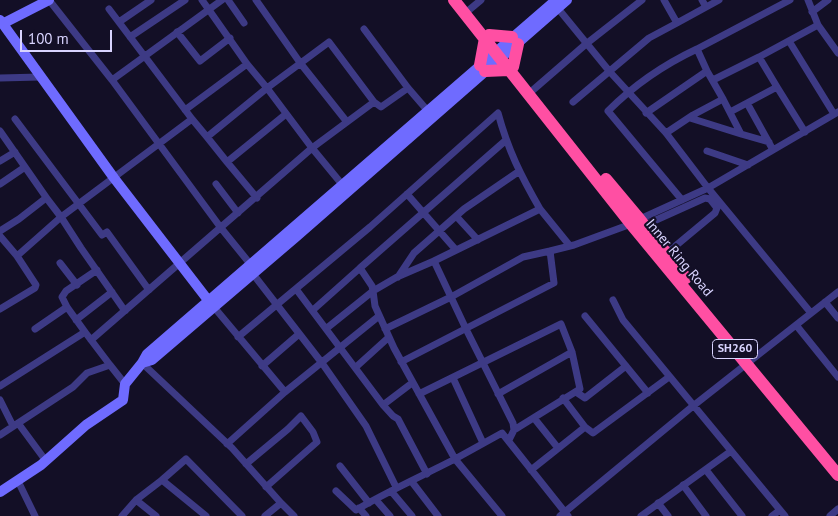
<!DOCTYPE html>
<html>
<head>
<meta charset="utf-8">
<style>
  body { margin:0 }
  #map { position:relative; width:838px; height:516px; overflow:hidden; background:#130f26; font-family:"PT Sans",sans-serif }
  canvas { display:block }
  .scale { position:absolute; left:20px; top:30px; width:92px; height:22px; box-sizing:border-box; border:2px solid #d9d4ff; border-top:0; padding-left:6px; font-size:15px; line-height:18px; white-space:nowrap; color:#d9d4ff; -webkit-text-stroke:4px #130f26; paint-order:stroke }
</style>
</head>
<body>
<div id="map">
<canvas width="838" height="516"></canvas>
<div class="scale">100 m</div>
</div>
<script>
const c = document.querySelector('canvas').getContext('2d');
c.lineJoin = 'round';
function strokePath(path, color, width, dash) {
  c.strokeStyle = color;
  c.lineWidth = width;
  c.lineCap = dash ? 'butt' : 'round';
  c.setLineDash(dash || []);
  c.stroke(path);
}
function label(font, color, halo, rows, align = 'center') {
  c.font = font + ' "PT Sans",sans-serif';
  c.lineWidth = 4.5;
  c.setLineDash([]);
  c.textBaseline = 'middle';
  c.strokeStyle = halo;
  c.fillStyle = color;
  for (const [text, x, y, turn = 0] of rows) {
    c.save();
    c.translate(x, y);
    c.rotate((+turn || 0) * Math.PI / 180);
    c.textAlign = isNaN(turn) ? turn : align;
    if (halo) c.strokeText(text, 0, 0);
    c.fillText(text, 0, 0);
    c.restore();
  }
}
strokePath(new Path2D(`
  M 49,0 L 112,80 L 221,228 L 251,265
  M 228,0 L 244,23
  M 256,0 L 301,64 L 347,122 L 312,148 L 345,188
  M 702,0 L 706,7
  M 808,0 L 818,25 L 838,53
  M 556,6 L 610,72 L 666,133 L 708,188 L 811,313
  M 469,10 L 481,0
  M 812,12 L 828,0
  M 119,22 L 151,0
  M 677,23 L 719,0
  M 364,29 L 408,88 L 427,110
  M 177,32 L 200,61 L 230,38
  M 130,37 L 185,0
  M 789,41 L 834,114
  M 0,78 L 40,77
  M 112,80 L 222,0
  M 713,80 L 759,57
  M 777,87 L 759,57 L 818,25
  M 533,90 L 586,44 L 642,0
  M 723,99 L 741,134 L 769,142
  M 374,102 L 381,107 L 408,88
  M 573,102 L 649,38 L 677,23 L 664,0
  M 185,110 L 247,64
  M 730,112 L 747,103
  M 646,113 L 707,71
  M 690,118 L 741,134
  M 15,119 L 102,235 L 107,232 L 149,290
  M 192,119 L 207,137 L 267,88 L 247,64 L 202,0
  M 0,131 L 48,200 L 61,217 L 192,119 L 109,9
  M 666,133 L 693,115 L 723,99 L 707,71 L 697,49 L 790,0
  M 207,137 L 227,162 L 286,114
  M 773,150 L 747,103 L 777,87 L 805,132
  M 707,151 L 748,165
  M 0,161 L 15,152
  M 227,162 L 257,198
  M 0,184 L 25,167
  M 216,184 L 238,213
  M 407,194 L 456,250
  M 682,200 L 608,111 C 634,85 663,65 697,49
  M 456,216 L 478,240
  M 640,219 L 708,188 L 838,112
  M 645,225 L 705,198 L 710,199 L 717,208 L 715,213 L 667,253
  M 0,231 L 19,219 L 46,198
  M 0,236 L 17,256 L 61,217 L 81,248 L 125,311
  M 550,251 L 574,245 L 631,224
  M 434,261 L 540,209 L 570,246
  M 60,263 L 77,285
  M 253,274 L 322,363 L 366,426 L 396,487
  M 398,277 L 414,253 L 464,209 L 518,172
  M 296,289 L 383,405 L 393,416 L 398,419 L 427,474
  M 838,292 L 796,325 L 838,377
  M 613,300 L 623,320 L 785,516
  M 825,302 L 838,318
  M 213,306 L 285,392
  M 67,307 L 62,297 L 66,291 L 97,270
  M 0,309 L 35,288 L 36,285 L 17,256
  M 313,310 L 360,268
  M 585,316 L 648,393
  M 76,320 L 112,292
  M 327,328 L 373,291 L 372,286 L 360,268 L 505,141
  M 35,329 L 67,307 L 85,332
  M 385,329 L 451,297 L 523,257 L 550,251 L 554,283 L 401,362
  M 238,337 L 370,227 L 498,113 C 508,150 521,176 540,209
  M 91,340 L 312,148 L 267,88 L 329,42 L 374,102 L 347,122
  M 142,363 L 232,448 L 281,503 L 265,516
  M 262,366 L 299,334
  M 356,367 L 389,337
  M 453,378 L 483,443
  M 0,386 L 85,332 L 110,365
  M 576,392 L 585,398 L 626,366
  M 419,394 L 561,324 L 572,352 L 580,389 L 514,430
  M 498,394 L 572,352
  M 0,400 L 13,426
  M 383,405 L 412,383
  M 534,418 L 558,448
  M 18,423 L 46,461
  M 585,427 L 593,433 L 669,377
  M 0,435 L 73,387 L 87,373 L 110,365 L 125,384
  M 227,444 L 285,392 L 379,316
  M 246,464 L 288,429 L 301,416 L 313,432 L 317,442 L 266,487
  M 340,466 L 369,503
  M 531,470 L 585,427 L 563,398
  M 706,470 L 742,516
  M 162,480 L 186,459 L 242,516
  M 18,481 L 35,516
  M 412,482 L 438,516
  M 683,485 L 706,516
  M 336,491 L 356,510 C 388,491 422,476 455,459 L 394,348 L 375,306 L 373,291 L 397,277 L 434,261 L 466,329 L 513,423 L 514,430 L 509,440
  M 391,491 L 412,516
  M 136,500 L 162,480 L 206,516
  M 376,500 L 390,516
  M 281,503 L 294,516
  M 658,503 L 668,516
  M 359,508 L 366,516
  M 122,516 L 136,500 L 156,516
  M 502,516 L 455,459 L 502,433 L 568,516
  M 560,516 L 693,406 L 796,325
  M 641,516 L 731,451
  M 772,516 L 780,510
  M 830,516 L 838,509`), '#3d3a85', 7);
strokePath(new Path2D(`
  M 0,20 L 114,178 L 211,304
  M 2,24 L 49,0
  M 142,363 L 152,360 L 296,237 L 567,0
  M 0,492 L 41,465 L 86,425 L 123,400 L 125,384 L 142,363 L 147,354 L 556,0`), '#6f6bff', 10);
strokePath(new Path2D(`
  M 454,0 L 631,224 L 838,475
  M 489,35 L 512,37
  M 480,65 L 485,38
  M 513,67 L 518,44
  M 485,71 L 509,70
  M 606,179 L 637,216 L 686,278`), '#ff4fa3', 12);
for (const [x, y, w] of [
  [735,349,45]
]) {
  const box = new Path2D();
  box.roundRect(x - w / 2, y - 9.5, w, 19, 4);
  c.fillStyle = '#130f26';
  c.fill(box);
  strokePath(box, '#d9d4ff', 1);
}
label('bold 12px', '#d9d4ff', null, [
  ["SH260",735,349]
]);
label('14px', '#d9d4ff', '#130f26', [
  ["Inner Ring Road",679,258,50]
]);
</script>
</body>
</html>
